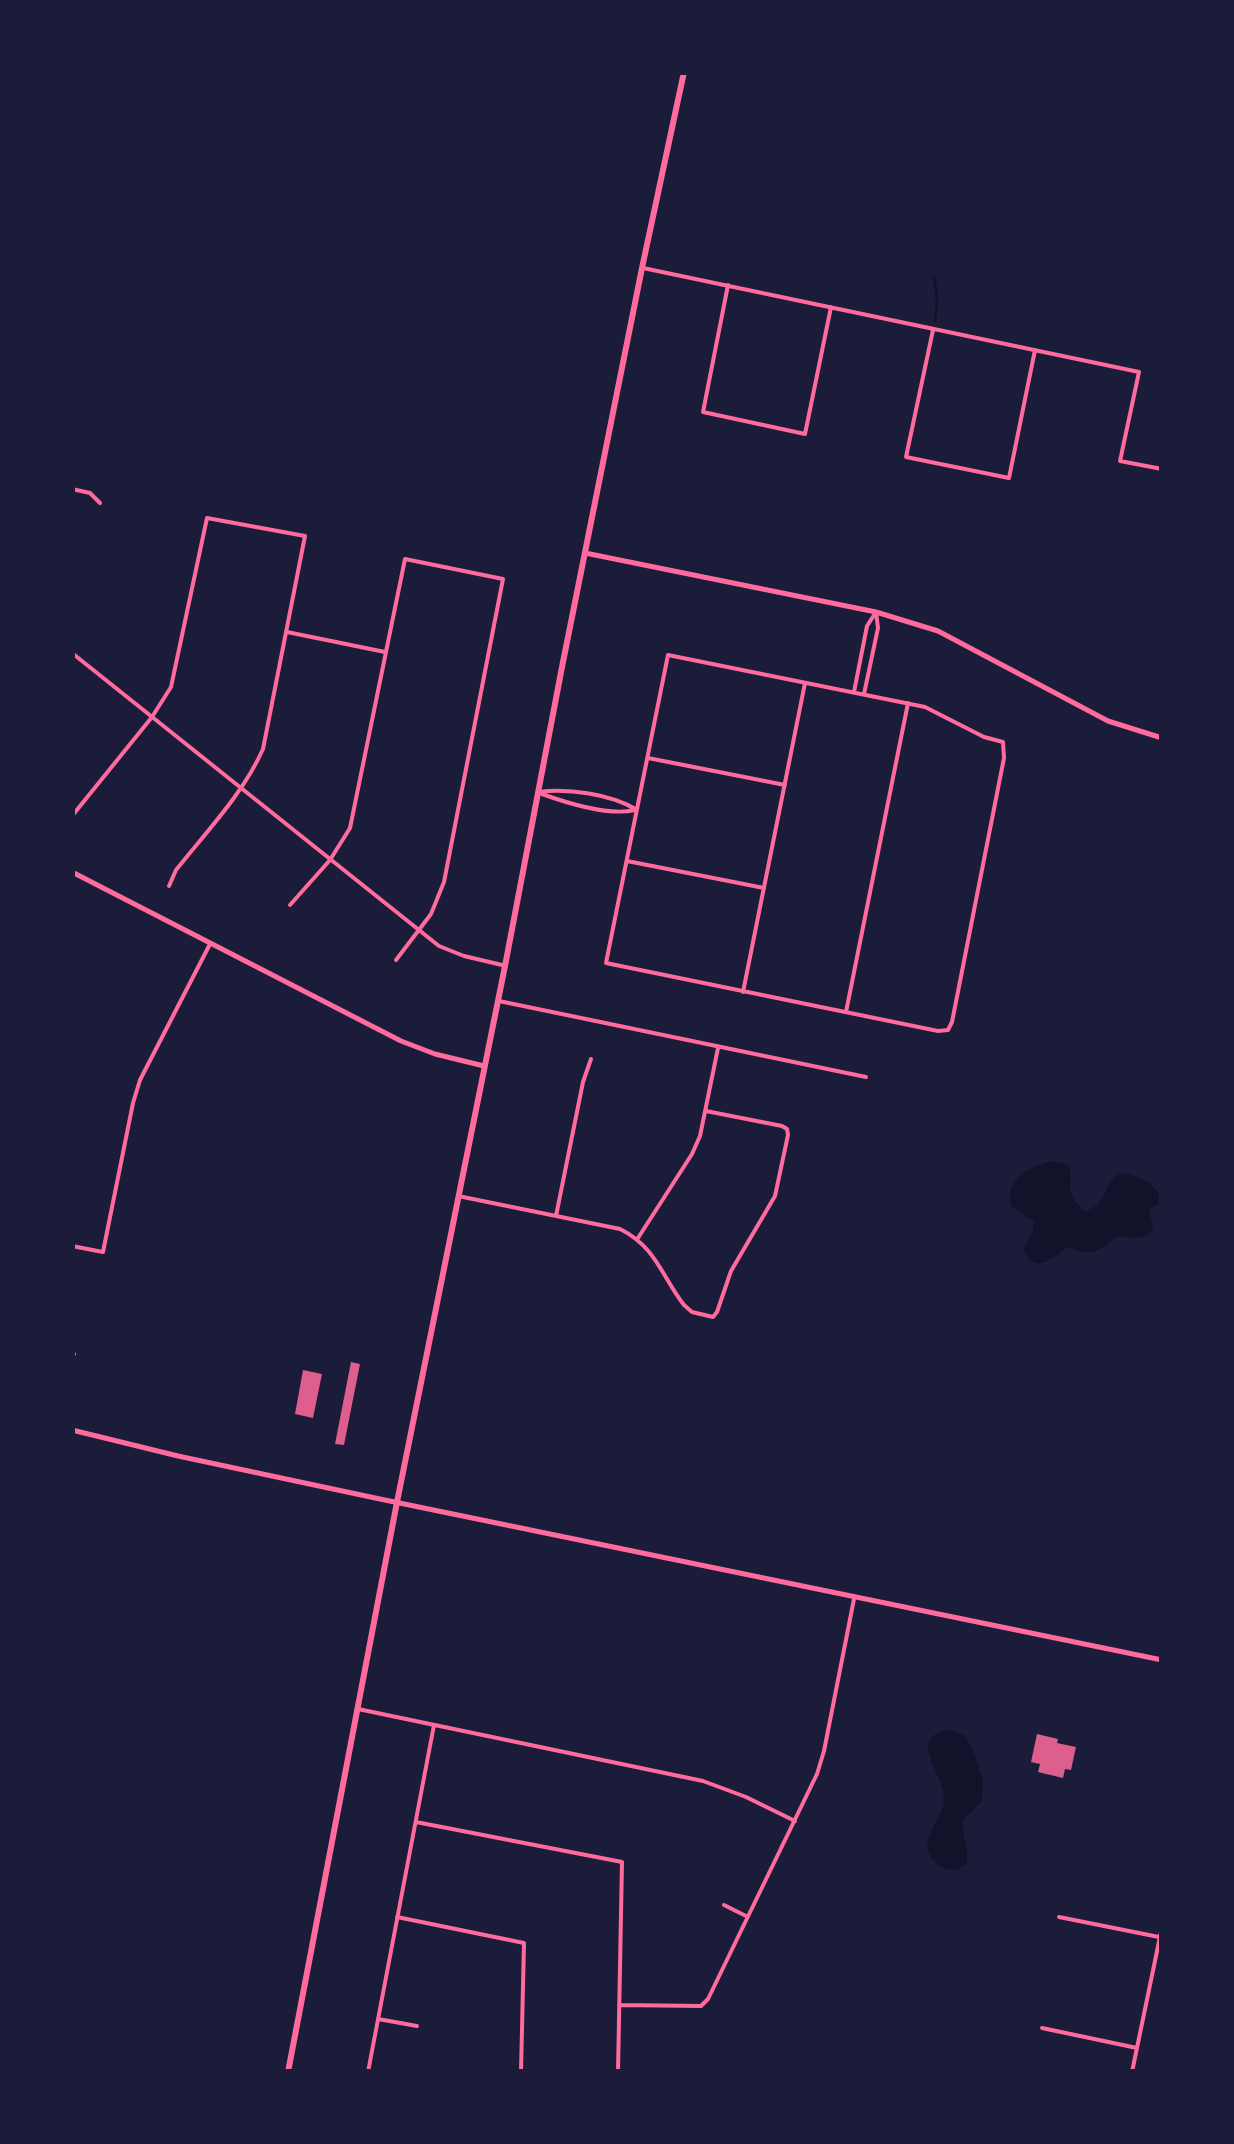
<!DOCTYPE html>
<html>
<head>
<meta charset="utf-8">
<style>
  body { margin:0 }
  #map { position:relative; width:1234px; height:2144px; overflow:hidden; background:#1b1b3a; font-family:Raleway,sans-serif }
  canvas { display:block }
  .frame { position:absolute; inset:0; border:75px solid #1b1b3a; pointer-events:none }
</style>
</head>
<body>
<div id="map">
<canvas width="1234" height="2144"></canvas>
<div class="frame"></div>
</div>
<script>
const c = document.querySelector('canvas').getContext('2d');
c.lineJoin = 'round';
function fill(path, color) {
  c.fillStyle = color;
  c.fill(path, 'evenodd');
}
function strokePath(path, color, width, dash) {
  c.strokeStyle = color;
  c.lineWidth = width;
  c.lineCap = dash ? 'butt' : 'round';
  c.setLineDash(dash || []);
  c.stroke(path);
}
fill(new Path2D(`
  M 1052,1161 L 1065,1164 L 1070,1168 C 1073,1190 1063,1192 1085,1211 C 1109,1204 1100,1186 1121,1173 C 1139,1176 1154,1182 1161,1199 L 1159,1204 L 1151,1208 L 1149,1212 L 1153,1228 C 1145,1242 1132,1237 1119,1236 C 1107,1242 1098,1255 1083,1252 C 1078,1251 1073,1248 1068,1247 C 1053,1257 1035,1277 1024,1249 L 1033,1231 L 1034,1222 L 1012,1207 C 1003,1179 1029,1167 1052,1161 Z
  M 951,1730 L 963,1734 L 972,1748 L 983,1781 L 982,1801 L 964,1819 C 960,1836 971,1849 966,1864 L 956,1870 C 947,1869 942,1868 935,1862 C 914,1841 944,1821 944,1798 C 945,1775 904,1735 951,1730 Z`), '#12122b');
strokePath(new Path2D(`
  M 934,277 L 937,298 L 935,322`), '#12122b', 2.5);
fill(new Path2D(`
  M 351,1362 L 360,1364 L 344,1445 L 335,1444 Z
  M 303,1370 L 322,1374 L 313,1418 L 295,1414 Z
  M 1037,1734 L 1058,1739 L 1057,1743 L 1076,1747 L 1071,1770 L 1065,1769 L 1063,1778 L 1038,1772 L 1040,1764 L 1031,1762 Z`), '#dd5f8e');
strokePath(new Path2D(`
  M 643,268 L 1139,372 L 1120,461 L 1162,469
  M 728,285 L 703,412 L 805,434 L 831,307
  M 933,330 L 906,457 L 1009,478 L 1035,350
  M 72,489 L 90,493 L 100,503
  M 287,632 L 385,652
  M 72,653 L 439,946 L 464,956 L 502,965
  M 668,655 L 925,707 L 984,737 L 1003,742 L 1004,758 L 952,1022 L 948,1030 L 938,1031 L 606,963 Z
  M 854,692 L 867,626 L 876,612
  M 864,694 L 878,628 L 876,612
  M 648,758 L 785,785
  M 538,792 C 567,788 612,794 637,810
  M 542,794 C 567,803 610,816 635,810
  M 72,816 L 152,717 L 171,687 L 207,518 L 305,536 L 263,749 C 243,794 206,832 176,870 L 169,886
  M 627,861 L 764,888
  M 290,905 L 330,860 L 350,828 L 405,559 L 503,579 L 444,882 L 431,914 L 396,960
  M 743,992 L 805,683
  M 499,1001 L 866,1077
  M 846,1012 L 908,703
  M 458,1196 L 620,1229 C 656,1247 661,1275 684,1305 L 692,1312 L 713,1317 L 717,1312 L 731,1271 L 775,1196 L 788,1135 L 787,1129 L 782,1126 L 706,1111
  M 556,1216 L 583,1082 L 591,1059
  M 638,1238 L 692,1154 L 700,1136 L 718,1048
  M 72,1246 L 103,1252 L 133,1103 L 140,1080 L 210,944
  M 72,1353 L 74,1354
  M 358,1709 L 703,1781 L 746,1797 L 795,1821
  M 416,1822 L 622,1862 L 618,2072
  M 724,1905 L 746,1916
  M 397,1917 L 524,1943 L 521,2072
  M 1059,1917 L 1159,1937
  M 620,2005 L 701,2006 L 708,1999 L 817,1774 L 824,1751 L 854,1599
  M 378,2019 L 417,2026
  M 1042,2028 L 1137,2048
  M 368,2072 L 434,1725
  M 1132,2072 L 1162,1927`), '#ff6b9d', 4);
strokePath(new Path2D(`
  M 585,553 L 876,612 L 938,631 L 1108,721 L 1162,738
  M 72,872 L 401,1041 L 435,1054 L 484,1066
  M 72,1430 L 178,1456 L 380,1499 L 1162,1660`), '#ff6b9d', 5);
strokePath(new Path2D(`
  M 288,2072 L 397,1502 L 505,966 L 562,667 L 642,268 L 684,72`), '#ff6b9d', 6);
</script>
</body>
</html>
